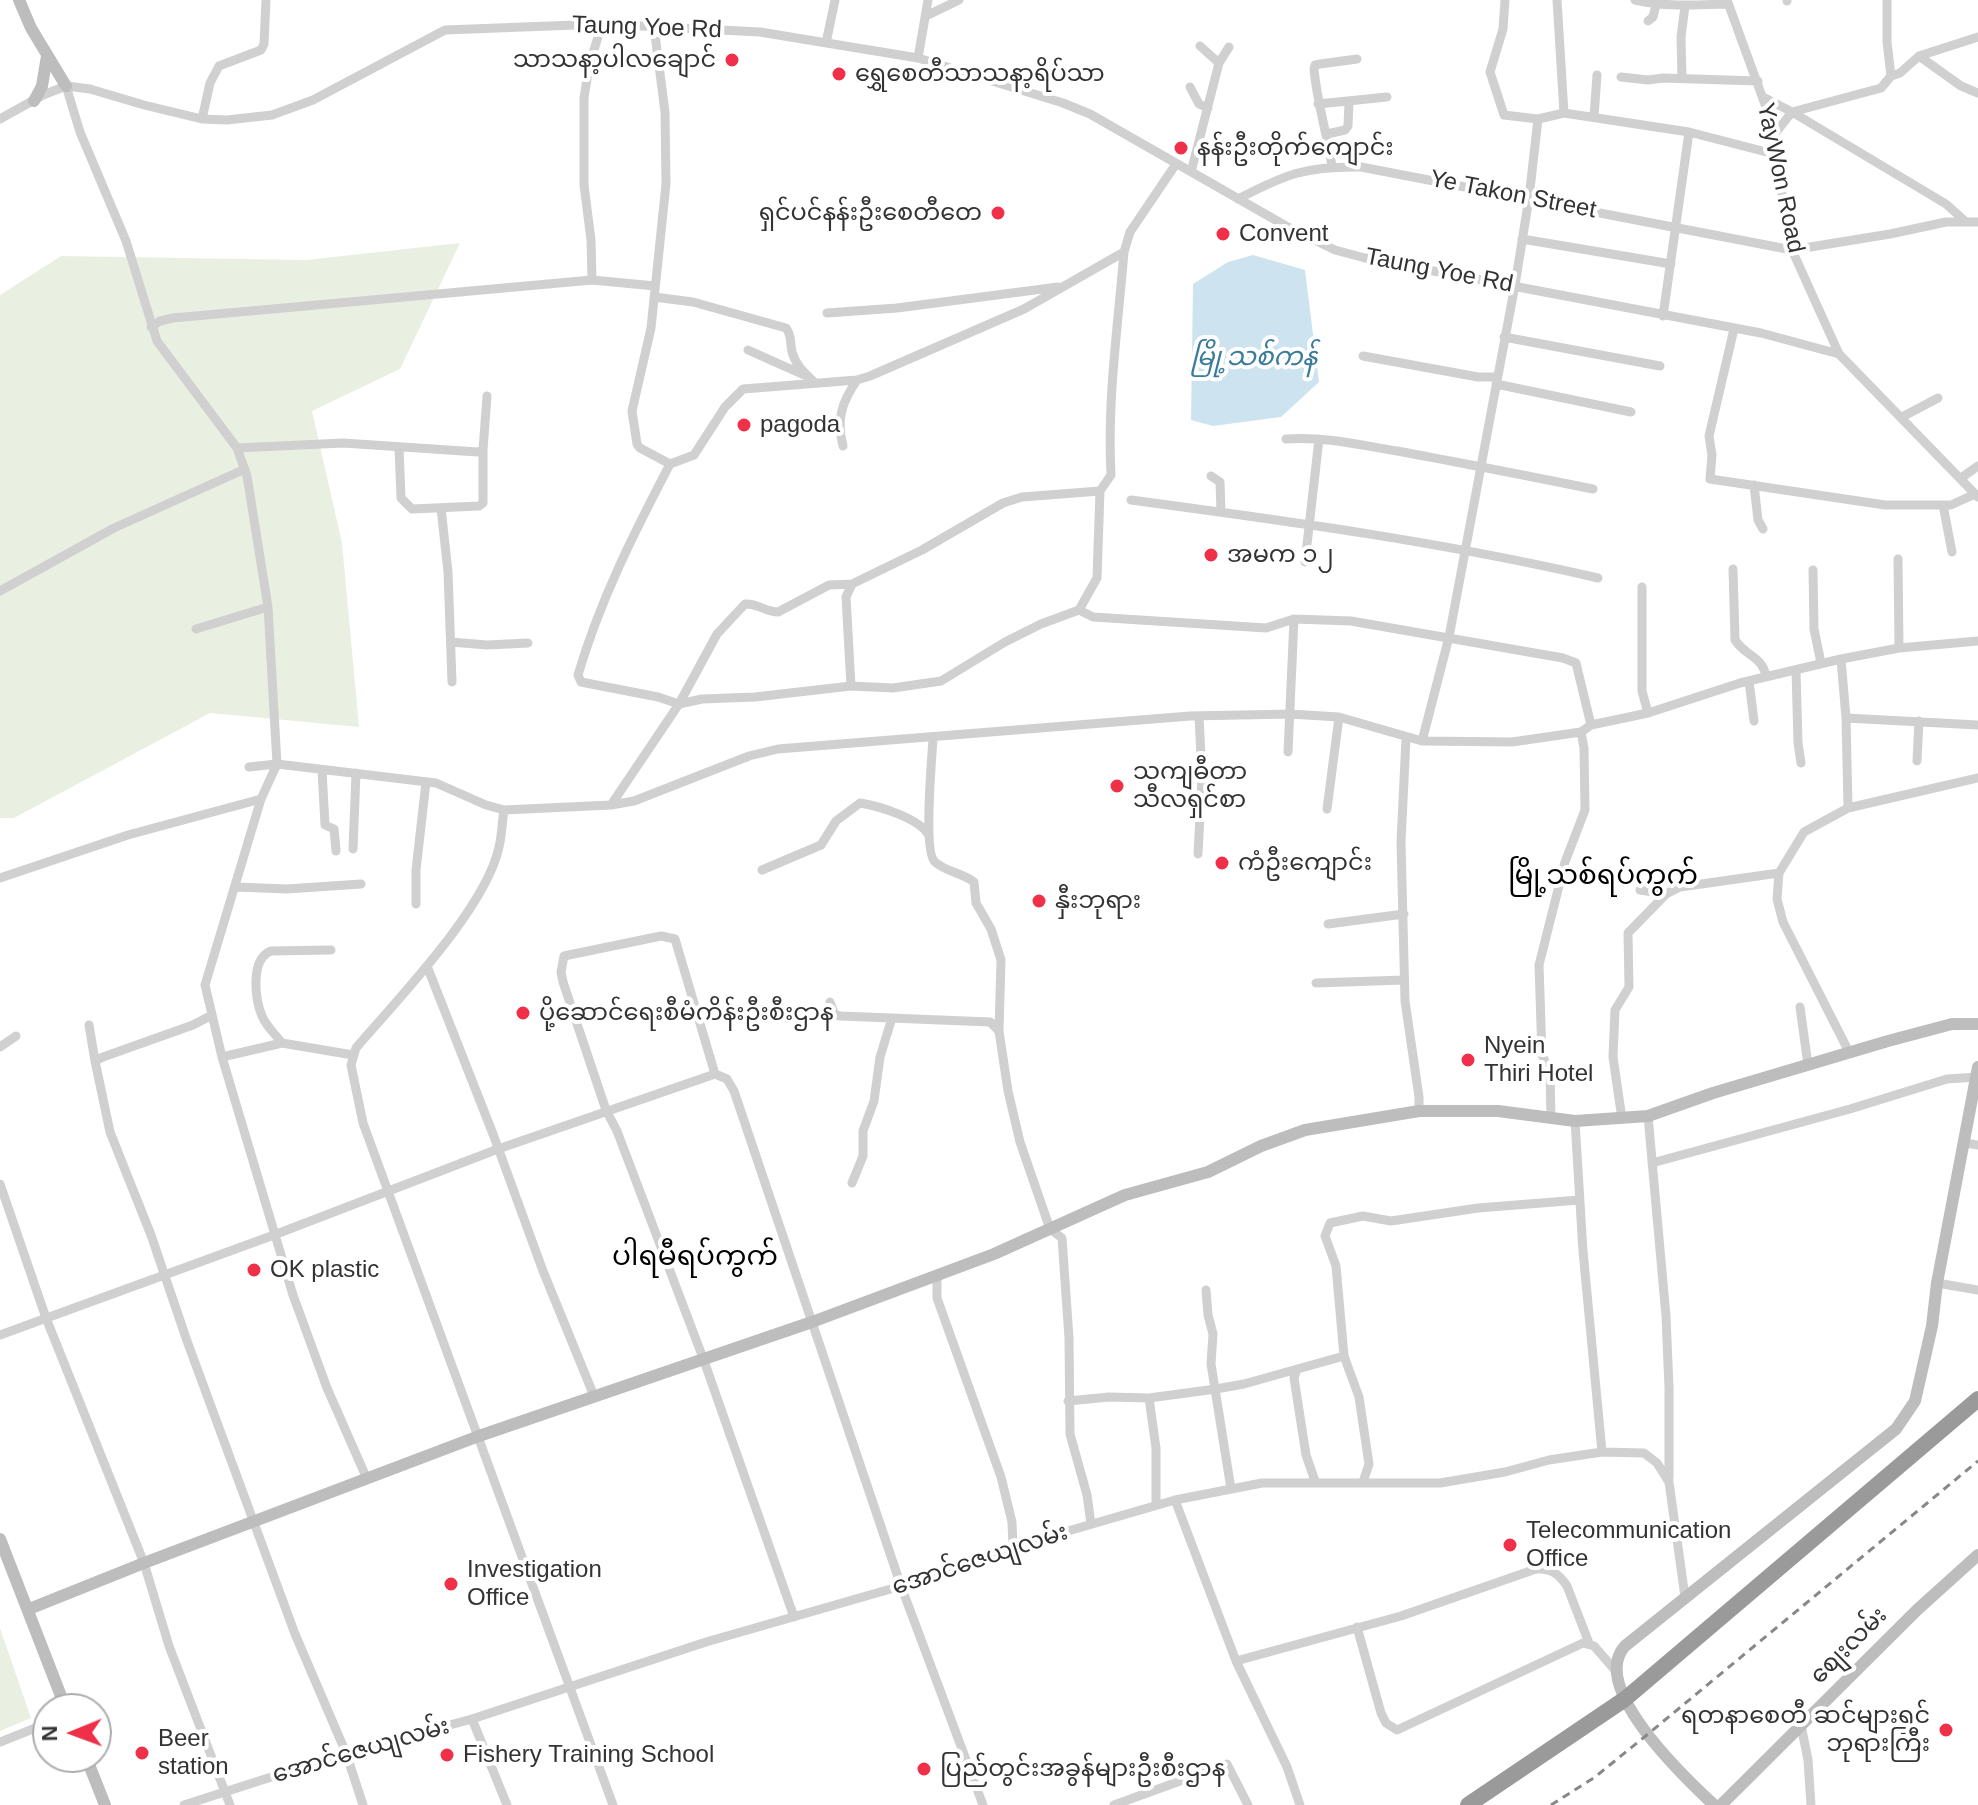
<!DOCTYPE html>
<html>
<head>
<meta charset="utf-8">
<style>
  body { margin:0 }
  #map { position:relative; width:1978px; height:1805px; overflow:hidden; background:#fff; font-family:Arial,sans-serif }
  canvas { display:block }
  .north { position:absolute; left:32px; top:1693px; width:80px; height:80px; box-sizing:border-box; background:#fff; border:2px solid #adadad; border-radius:50%; rotate:269deg; font-size:22px; font-weight:700; line-height:32px; text-align:center; color:#333 }
  .north::after { content:''; display:block; margin:auto; width:28px; height:36px; background:#f02f49; clip-path:polygon(50% 0,100% 100%,50% 72%,0 100%) }
</style>
</head>
<body>
<div id="map">
<canvas width="1978" height="1805"></canvas>
<div class="north">N</div>
</div>
<script>
const c = document.querySelector('canvas').getContext('2d');
c.lineJoin = 'round';
function fill(path, color) {
  c.fillStyle = color;
  c.fill(path, 'evenodd');
}
function strokePath(path, color, width, dash) {
  c.strokeStyle = color;
  c.lineWidth = width;
  c.lineCap = dash ? 'butt' : 'round';
  c.setLineDash(dash || []);
  c.stroke(path);
}
function label(font, color, halo, rows, align = 'center') {
  c.font = font + ' Arial,"Noto Sans Myanmar",sans-serif';
  c.lineWidth = 8;
  c.setLineDash([]);
  c.textBaseline = 'middle';
  c.strokeStyle = halo;
  c.fillStyle = color;
  for (const [text, x, y, turn = 0] of rows) {
    c.save();
    c.translate(x, y);
    c.rotate((+turn || 0) * Math.PI / 180);
    c.textAlign = isNaN(turn) ? turn : align;
    if (halo) c.strokeText(text, 0, 0);
    c.fillText(text, 0, 0);
    c.restore();
  }
}
fill(new Path2D(`
  M 460,243 L 400,369 L 312,411 L 342,543 L 359,727 L 210,713 L 14,818 L 0,818 L 0,295 L 61,256 L 306,260 Z
  M 0,1628 L 31,1718 L 0,1731 Z`), '#eaf0e1');
fill(new Path2D(`
  M 1253,255 L 1305,270 L 1319,382 L 1281,417 L 1213,426 L 1191,420 L 1193,284 L 1228,262 Z`), '#cde4f0');
strokePath(new Path2D(`
  M 1505,0 L 1503,29 L 1490,72 L 1504,115 L 1538,119 L 1564,113
  M 1557,0 L 1564,113 L 1689,132 L 1774,154
  M 1635,0 C 1666,7 1696,5 1728,4
  M 1727,0 L 1767,110 L 1792,250 L 1839,354
  M 1787,0 L 1787,1
  M 1887,0 L 1887,42 L 1891,76
  M 926,16 L 959,0
  M 1648,21 L 1653,17 L 1656,5
  M 602,24 L 589,66 L 584,98 L 584,185 L 591,240 L 592,280 L 655,286
  M 654,27 L 665,112 L 666,184 L 651,328 L 632,411 L 637,444 L 640,448 L 670,464
  M 826,43 L 835,0
  M 1200,46 L 1219,63
  M 1919,56 L 1961,86 L 1978,93
  M 918,58 L 928,0
  M 1621,77 L 1648,80 L 1663,78 L 1758,81
  M 1682,78 L 1681,37 L 1685,6
  M 66,86 L 80,132 L 126,241 L 157,341 L 237,448 L 247,476 L 268,607 L 277,764 L 261,799 L 205,985 L 222,1057 L 293,1295 L 327,1388 L 367,1479
  M 1190,87 L 1199,104 L 1208,108
  M 1763,97 L 1792,112 L 1881,88 L 1891,76 L 1900,73 L 1919,56 L 1978,37
  M 1318,104 L 1387,97
  M 1594,117 L 1597,75
  M 0,119 L 43,95 L 66,86 L 90,89 L 144,105 L 202,119 L 227,120 L 272,115 L 313,100 L 445,30 L 602,24 L 760,32 L 918,58 L 1063,103 L 1090,114 L 1286,226 L 1335,250 L 1365,258 L 1761,333 L 1839,354 L 1978,497
  M 202,119 L 210,83 L 219,66 L 261,50 L 264,44 L 266,0
  M 1327,134 L 1345,130 L 1348,126 L 1349,102
  M 1773,136 L 1792,112 L 1946,204 L 1966,222
  M 1332,166 C 1327,133 1317,103 1314,69 L 1315,65 L 1320,64 L 1357,59
  M 1191,172 L 1219,63 L 1229,47
  M 1238,199 C 1286,174 1306,166 1361,167 L 1792,250 L 1890,234 L 1946,222 L 1978,222
  M 1522,239 L 1671,264
  M 654,297 L 693,302 L 786,328 C 793,337 789,345 793,355 C 797,367 806,374 815,383
  M 827,313 L 897,308 L 1058,287
  M 1663,316 L 1689,132
  M 151,327 L 160,321 L 173,318 L 592,280
  M 1734,329 L 1709,436 L 1712,455 L 1710,479 L 1885,505 L 1951,505 L 1975,494
  M 1504,337 L 1660,366
  M 748,350 L 804,375
  M 1363,356 L 1478,377 L 1497,377
  M 1496,384 L 1631,412
  M 1902,417 L 1938,398
  M 1286,439 C 1324,436 1360,445 1397,451 C 1463,463 1528,476 1593,489
  M 843,446 C 836,419 842,402 857,380
  M 399,447 L 401,498 L 412,509 L 479,506 L 483,503 L 483,450
  M 237,448 L 343,443 L 478,452 L 483,450 L 487,396
  M 1211,476 L 1220,482 L 1221,512
  M 1961,478 L 1978,466
  M 1754,485 L 1758,520 L 1763,529
  M 1131,500 C 1288,521 1443,542 1598,578
  M 1943,505 L 1952,552
  M 441,508 L 448,572 L 452,682
  M 1898,559 L 1899,648
  M 1305,562 L 1319,439
  M 1733,569 L 1735,640 C 1745,656 1763,656 1766,677
  M 1813,570 L 1814,629 L 1821,663
  M 852,584 L 829,585 L 778,612 C 765,612 758,603 745,604 L 717,634 L 679,704 L 658,697 L 581,682 L 578,675 C 600,600 634,533 670,464 L 694,455 L 725,407 L 743,389 L 857,380 L 870,376 L 1024,309 L 1124,252
  M 1642,587 L 1642,691 L 1648,713
  M 0,591 L 114,528 L 245,469
  M 1079,610 L 1093,617 L 1266,628 L 1294,619 L 1351,621 L 1563,658 L 1576,663 L 1591,725
  M 196,629 L 268,607
  M 451,642 L 487,645 L 528,643
  M 1841,659 L 1846,718 L 1848,808
  M 1796,670 L 1798,743 L 1801,763
  M 1749,681 L 1754,721
  M 851,686 L 846,597 L 852,584 L 922,550 L 1003,503 L 1022,497 L 1100,491
  M 1846,718 L 1978,725
  M 933,738 C 932,758 923,852 935,862 C 946,872 963,873 974,882 L 976,903 L 991,929 L 1001,960 L 999,1031 L 1008,1091 L 1020,1142 L 1050,1229 L 1062,1238 L 1069,1338 L 1070,1434 L 1087,1495 L 1091,1524
  M 1406,739 L 1401,842 L 1405,1001 L 1419,1097 L 1419,1111
  M 1422,741 L 1449,637 L 1515,285 L 1529,198 L 1538,119
  M 1288,752 L 1294,619
  M 1917,761 L 1919,721
  M 249,767 L 277,764 L 436,783 L 486,805 L 504,810
  M 322,770 L 325,825 L 334,829 L 336,851
  M 611,805 L 679,704 L 702,699 L 755,697 L 851,686 L 893,688 L 941,681 L 1005,642 L 1041,624 L 1079,610 L 1097,578 L 1100,491 L 1111,475 C 1107,400 1118,326 1124,252 L 1130,232 L 1176,164
  M 1327,809 L 1339,717
  M 353,849 L 356,773
  M 1198,854 L 1202,777 L 1199,716
  M 762,870 L 821,845 L 836,821 L 860,803 C 879,806 918,818 928,834
  M 1779,873 L 1777,899 L 1783,922 L 1849,1052
  M 0,878 L 128,835 L 261,799
  M 236,887 L 287,889 L 361,884
  M 1640,890 L 1666,894
  M 416,904 L 416,870 L 426,782
  M 1328,924 L 1404,914
  M 331,950 L 271,951 C 250,959 255,999 262,1016 C 266,1026 275,1034 282,1043 L 353,1055
  M 427,966 L 493,1134 L 543,1271 L 594,1396
  M 1316,983 L 1404,980
  M 830,1002 L 835,1015 L 841,1016 L 990,1022 L 999,1031
  M 1800,1007 L 1808,1065
  M 212,1015 L 193,1025 L 103,1057 L 95,1061 L 110,1132 L 151,1235 L 187,1341 L 295,1634 L 346,1753 L 363,1805
  M 89,1025 L 95,1061
  M 0,1047 L 16,1036
  M 222,1057 L 282,1043
  M 715,1074 L 675,939 L 661,936 L 564,956 L 561,972 L 563,982 L 606,1110 L 617,1131 L 703,1358 L 794,1617
  M 1648,1116 L 1666,1316 L 1669,1388 L 1669,1478
  M 1551,1118 L 1550,1072 L 1542,1055 L 1539,965 L 1565,862 L 1585,810 L 1584,748 L 1581,732
  M 1622,1119 L 1613,1057 L 1615,1010 L 1629,987 L 1628,933 L 1666,894 L 1680,887 L 1779,873 L 1804,832 L 1848,808 L 1978,778
  M 1575,1121 L 1583,1251 L 1602,1452
  M 1965,1143 L 1978,1145
  M 1652,1163 L 1850,1109 L 1947,1079 L 1977,1077
  M 852,1183 L 863,1156 L 863,1131 L 874,1101 L 880,1057 L 892,1018
  M 0,1184 L 46,1318 L 144,1563 L 169,1646 L 230,1805
  M 937,1276 L 937,1298 L 1001,1477 L 1012,1522 L 1013,1547
  M 1937,1283 L 1978,1290
  M 1206,1290 L 1208,1315 L 1213,1334 L 1211,1364 L 1231,1489
  M 0,1335 L 274,1235 L 498,1149 L 715,1074 L 727,1079 L 734,1091 L 901,1586 L 983,1805
  M 1297,1369 L 1294,1378 L 1306,1455 L 1315,1481
  M 1149,1398 L 1156,1448 L 1156,1505
  M 1068,1401 L 1109,1397 L 1149,1398 L 1216,1389 L 1244,1384 L 1344,1356
  M 1363,1482 L 1369,1464 L 1359,1397 L 1344,1356 L 1336,1266 L 1325,1236 L 1330,1223 L 1363,1216 L 1391,1221 L 1478,1208 L 1579,1200
  M 1175,1500 L 1236,1661 L 1287,1767 L 1300,1805
  M 1357,1627 L 1381,1713 L 1386,1723 L 1397,1730 L 1583,1643 L 1594,1646 L 1615,1670
  M 1236,1661 L 1401,1616 L 1536,1569 C 1551,1568 1559,1574 1567,1586 L 1589,1643
  M 472,1719 L 507,1805
  M 1801,1725 L 1808,1760 L 1811,1805
  M 0,1742 L 48,1723
  M 184,1805 L 346,1753 L 472,1719 L 706,1642 L 901,1586 L 1013,1547 L 1175,1500 L 1262,1483 L 1440,1483 L 1505,1472 L 1549,1460 L 1602,1452 L 1644,1453 L 1657,1463 L 1669,1482 L 1685,1597
  M 613,1805 L 363,1123 L 351,1065 L 356,1048 C 398,999 486,908 499,847 C 502,835 502,822 504,810 L 611,805 L 634,801 L 749,756 L 778,749 L 1190,716 L 1290,714 L 1339,717 L 1422,741 L 1512,742 L 1581,732 L 1591,725 L 1648,713 L 1740,683 L 1841,659 L 1899,648 L 1978,641
  M 1114,1805 L 1227,1764 L 1248,1805`), '#d0d0d0', 9);
strokePath(new Path2D(`
  M 19,0 L 31,28 L 66,86
  M 34,101 L 42,86 L 47,56
  M 0,1539 L 66,1709
  M 29,1609 L 144,1563 L 479,1436 L 812,1322 L 994,1254 L 1125,1195 L 1208,1172 L 1261,1146 L 1305,1130 L 1419,1111 L 1498,1111 L 1575,1121 L 1648,1116 L 1713,1093 L 1888,1041 L 1952,1024 L 1978,1024
  M 86,1757 L 105,1805
  M 1714,1805 C 1685,1778 1588,1687 1625,1646 L 1896,1429 L 1915,1401 L 1932,1326 L 1937,1283 L 1978,1067
  M 1721,1805 L 1917,1610 L 1978,1555`), '#bdbdbd', 12);
strokePath(new Path2D(`
  M 1468,1805 L 1625,1699 L 1978,1399`), '#9a9a9a', 16);
strokePath(new Path2D(`
  M 1551,1805 L 1595,1777 L 1648,1734 L 1978,1461`), '#888', 3, [8, 6]);
for (const [x, y, r, color] of [
  [732,60,8,"#f02f49"],
  [839,74,8,"#f02f49"],
  [1181,148,8,"#f02f49"],
  [998,213,8,"#f02f49"],
  [1223,234,8,"#f02f49"],
  [744,425,8,"#f02f49"],
  [1211,555,8,"#f02f49"],
  [1117,786,8,"#f02f49"],
  [1222,863,8,"#f02f49"],
  [1039,901,8,"#f02f49"],
  [523,1013,8,"#f02f49"],
  [1468,1060,8,"#f02f49"],
  [254,1270,8,"#f02f49"],
  [1510,1545,8,"#f02f49"],
  [451,1584,8,"#f02f49"],
  [1946,1730,8,"#f02f49"],
  [142,1753,8,"#f02f49"],
  [447,1755,8,"#f02f49"],
  [924,1769,8,"#f02f49"]
]) {
  const dot = new Path2D();
  dot.arc(x, y, r, 0, 2 * Math.PI);
  c.fillStyle = color;
  c.fill(dot);
  strokePath(dot, '#fff', 3);
}
label('24px', '#333', '#fff', [
  ["Taung Yoe Rd",647,28,2],
  ["YayWon Road",1780,178,78],
  ["Ye Takon Street",1513,195,11],
  ["Taung Yoe Rd",1439,271,11],
  ["အောင်ဇေယျလမ်း",980,1560,-18],
  ["စျေးလမ်း",1849,1646,-45],
  ["အောင်ဇေယျလမ်း",361,1751,-16]
]);
label('24px', '#333', '#fff', [
  ["သာသနာ့ပါလချောင်",716,60,"right"],
  ["ရွှေစေတီသာသနာ့ရိပ်သာ",855,74],
  ["နန်းဦးတိုက်ကျောင်း",1197,148],
  ["ရှင်ပင်နန်းဦးစေတီတေ",982,213,"right"],
  ["Convent",1239,234],
  ["pagoda",760,425],
  ["အမက ၁၂",1227,555],
  ["သကျဓီတာ",1133,772],
  ["သီလရှင်စာ",1133,800],
  ["ကံဦးကျောင်း",1238,863],
  ["နှီးဘုရား",1055,901],
  ["ပို့ဆောင်ရေးစီမံကိန်းဦးစီးဌာန",539,1013],
  ["Nyein",1484,1046],
  ["Thiri Hotel",1484,1074],
  ["OK plastic",270,1270],
  ["Telecommunication",1526,1531],
  ["Office",1526,1559],
  ["Investigation",467,1570],
  ["Office",467,1598],
  ["ရတနာစေတီ ဆင်များရှင်",1930,1716,"right"],
  ["ဘုရားကြီး",1930,1744,"right"],
  ["Beer",158,1739],
  ["station",158,1767],
  ["Fishery Training School",463,1755],
  ["ပြည်တွင်းအခွန်များဦးစီးဌာန",940,1769]
], 'left');
label('italic 26px', '#3a7c9b', '#fff', [
  ["မြို့သစ်ကန်",1254,358]
]);
label('28px', '#000', '#fff', [
  ["မြို့သစ်ရပ်ကွက်",1603,876],
  ["ပါရမီရပ်ကွက်",695,1257]
]);
</script>
</body>
</html>
